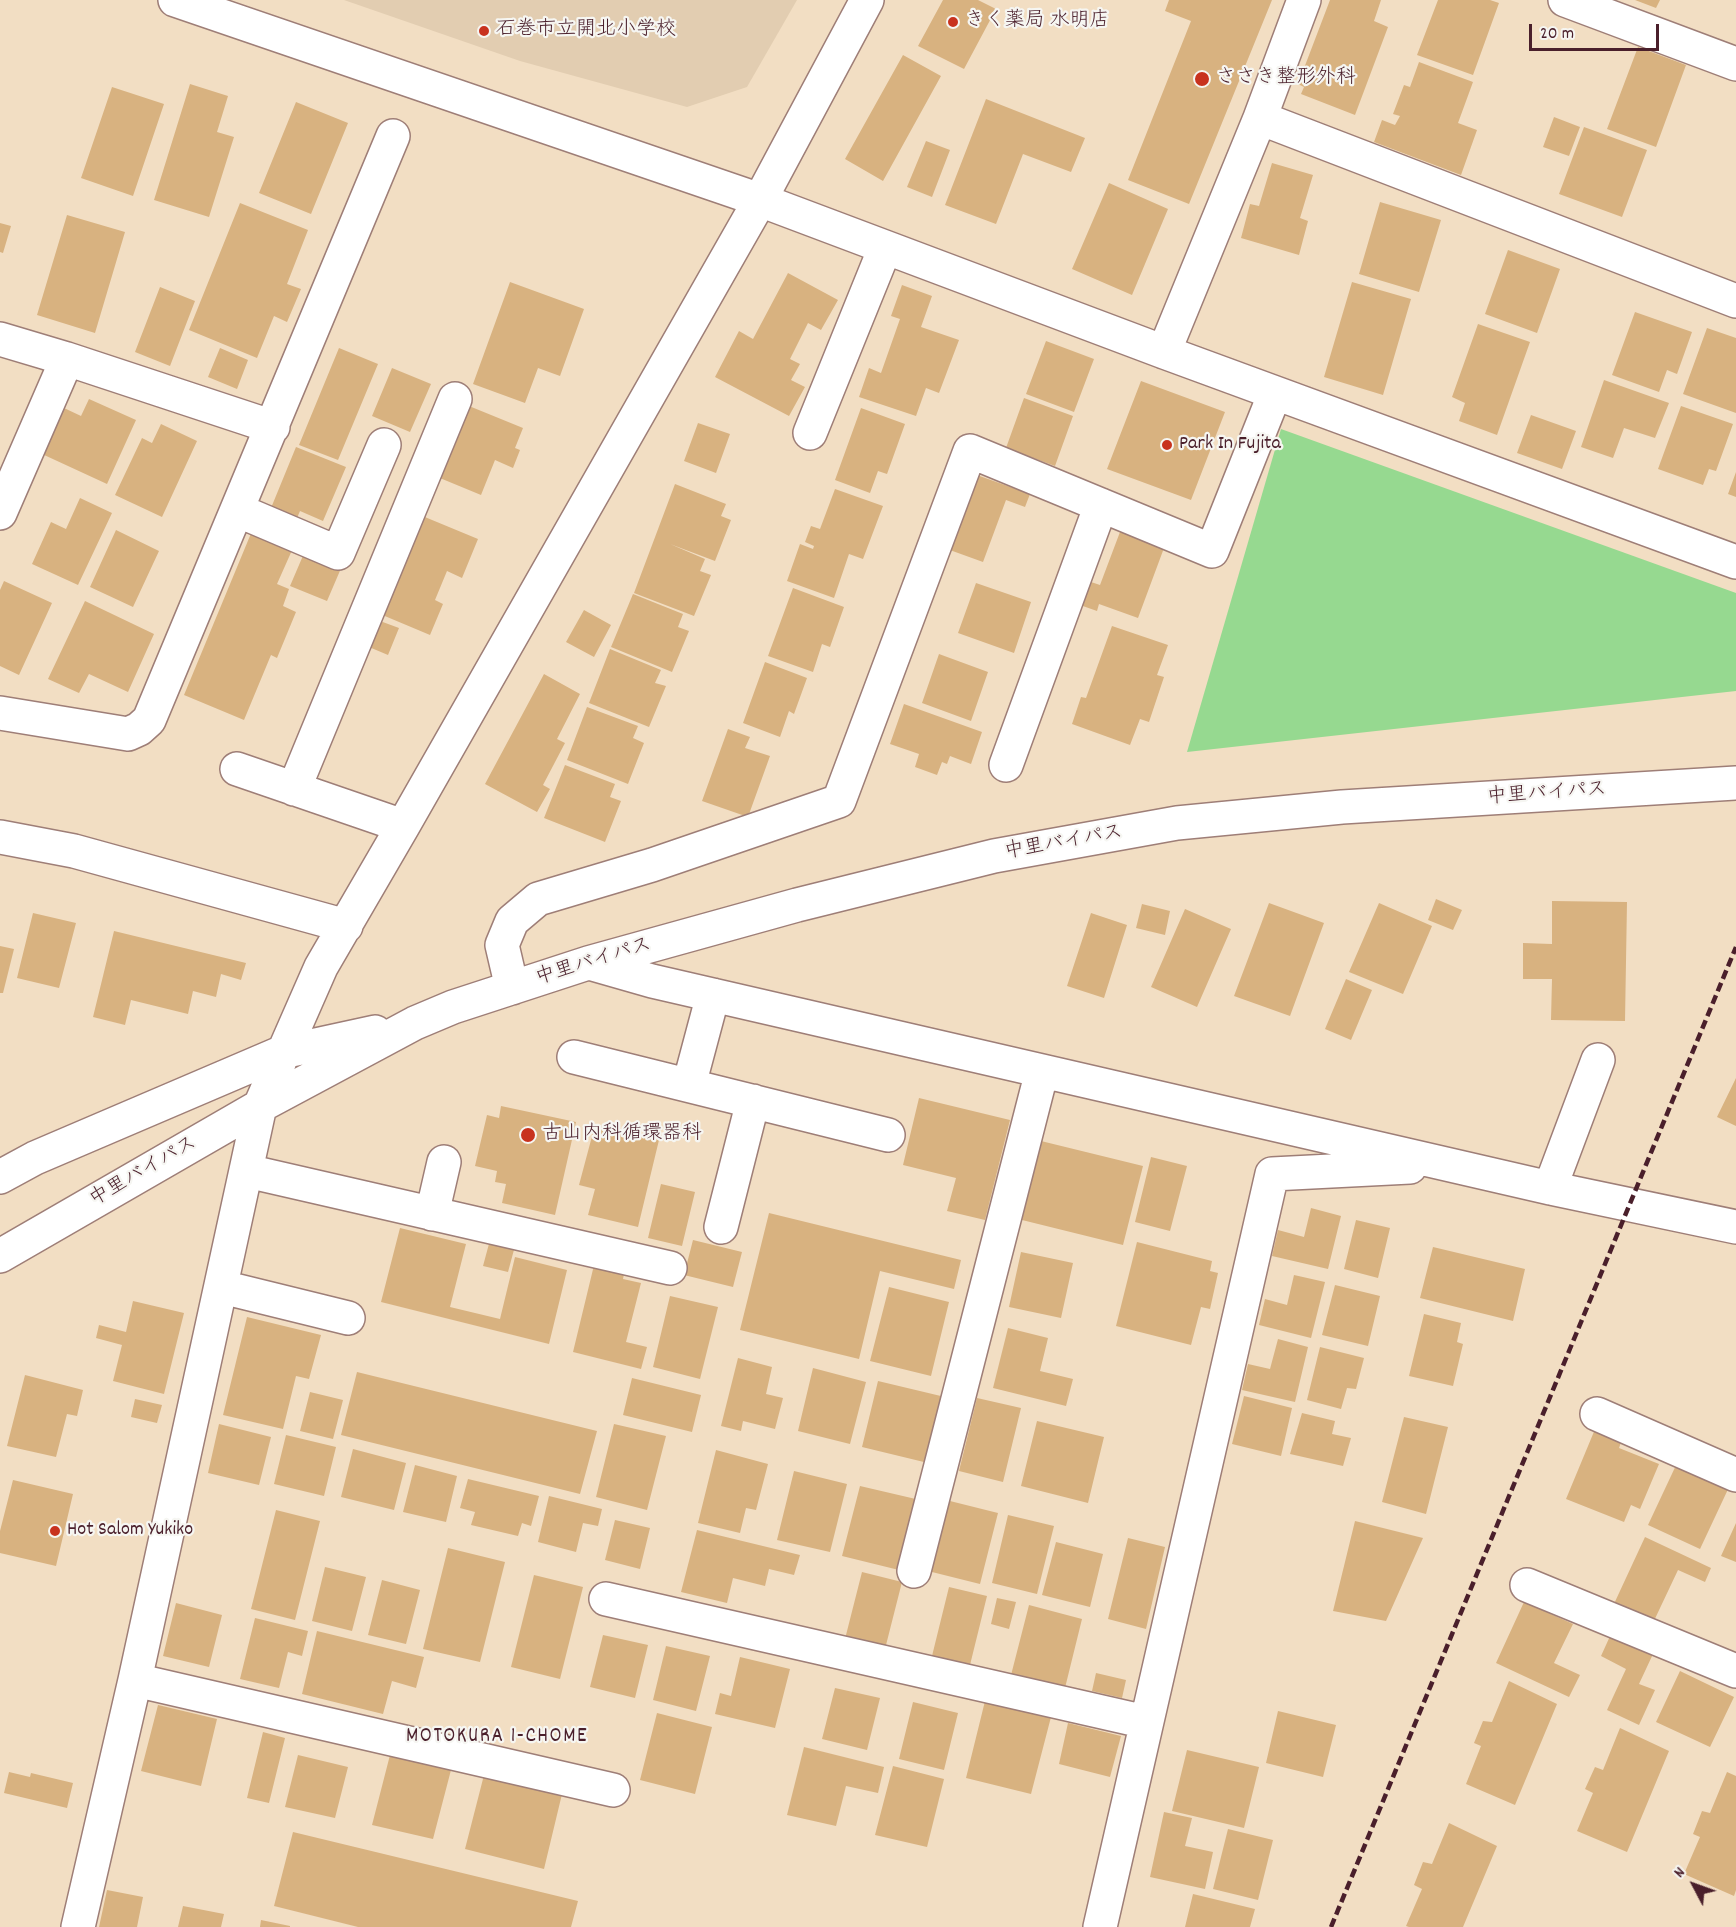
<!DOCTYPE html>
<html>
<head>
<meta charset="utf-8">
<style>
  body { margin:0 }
  #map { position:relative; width:1736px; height:1927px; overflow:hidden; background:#f2dec3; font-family:Dekko,sans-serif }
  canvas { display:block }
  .north { position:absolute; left:1664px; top:1855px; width:60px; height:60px; -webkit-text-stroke:4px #f6f6f2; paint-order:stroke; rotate:311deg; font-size:16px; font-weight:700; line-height:24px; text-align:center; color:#4a1f2b }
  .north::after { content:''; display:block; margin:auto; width:21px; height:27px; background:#4a1f2b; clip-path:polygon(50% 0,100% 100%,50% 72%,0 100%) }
  .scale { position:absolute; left:1529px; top:24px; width:130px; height:27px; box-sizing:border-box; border:3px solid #4a1f2b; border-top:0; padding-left:8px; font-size:18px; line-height:21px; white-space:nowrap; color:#4a1f2b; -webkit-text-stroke:4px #f6f6f2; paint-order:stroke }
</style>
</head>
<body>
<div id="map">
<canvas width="1736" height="1927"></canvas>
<div class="north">N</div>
<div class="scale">20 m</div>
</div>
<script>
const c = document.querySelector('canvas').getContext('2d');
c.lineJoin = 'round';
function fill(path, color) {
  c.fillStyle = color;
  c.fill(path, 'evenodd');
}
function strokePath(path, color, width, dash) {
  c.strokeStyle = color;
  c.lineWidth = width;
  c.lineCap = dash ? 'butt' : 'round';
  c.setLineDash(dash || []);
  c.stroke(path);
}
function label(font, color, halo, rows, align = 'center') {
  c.font = font + ' Dekko,"Klee One",sans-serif';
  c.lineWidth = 4.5;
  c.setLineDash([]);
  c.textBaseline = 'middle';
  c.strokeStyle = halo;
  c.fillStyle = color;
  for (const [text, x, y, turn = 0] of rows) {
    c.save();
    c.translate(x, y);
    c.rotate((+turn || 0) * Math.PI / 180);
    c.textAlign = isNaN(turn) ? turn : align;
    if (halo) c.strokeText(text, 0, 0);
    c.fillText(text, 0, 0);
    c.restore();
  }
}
fill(new Path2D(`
  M 344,0 L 797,0 L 747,87 L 687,107 L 520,61 Z`), '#e2cdb1');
fill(new Path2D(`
  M 1281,429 L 1736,593 L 1736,691 L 1187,752 Z`), '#96d990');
fill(new Path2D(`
  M 943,0 L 978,0 L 996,9 L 964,69 L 918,46 Z
  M 1169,0 L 1272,0 L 1189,204 L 1128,180 L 1191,21 L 1165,11 Z
  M 1330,0 L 1381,0 L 1374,21 L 1388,27 L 1355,115 L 1301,94 L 1304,87 L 1298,84 Z
  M 1438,0 L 1490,0 L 1499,3 L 1473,75 L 1417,55 Z
  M 1635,0 L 1660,0 L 1656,8 Z
  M 1638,47 L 1686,65 L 1656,147 L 1607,129 Z
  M 903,55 L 941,76 L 883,181 L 845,159 Z
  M 1419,62 L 1473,82 L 1458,123 L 1477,130 L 1461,175 L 1374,142 L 1382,120 L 1395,125 L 1400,116 L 1393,114 L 1404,85 L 1410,87 Z
  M 190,84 L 228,96 L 217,132 L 234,137 L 209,217 L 154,200 Z
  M 112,87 L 164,104 L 133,196 L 81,178 Z
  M 986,99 L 1085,138 L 1071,172 L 1023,154 L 996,224 L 945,205 Z
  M 296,102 L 348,123 L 311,214 L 259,193 Z
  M 1554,117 L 1580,127 L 1569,156 L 1543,147 Z
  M 1584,127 L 1647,150 L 1622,217 L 1559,194 Z
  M 926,141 L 950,150 L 932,197 L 907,187 Z
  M 1272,163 L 1313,175 L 1300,218 L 1308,221 L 1299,255 L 1241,238 L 1250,204 L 1259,206 Z
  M 1109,183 L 1168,209 L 1132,295 L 1072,269 Z
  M 1380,202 L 1441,220 L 1419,292 L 1359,274 Z
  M 240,203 L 308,230 L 287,284 L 301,289 L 287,322 L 274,316 L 257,358 L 189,330 Z
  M 67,215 L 125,232 L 95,333 L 37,315 Z
  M 0,223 L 11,226 L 3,253 L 0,252 Z
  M 1508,250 L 1560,269 L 1537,333 L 1485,314 Z
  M 788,273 L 838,300 L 821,330 L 808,323 L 790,359 L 800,364 L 791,380 L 805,387 L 789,416 L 715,377 L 739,331 L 753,339 Z
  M 510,282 L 584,309 L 560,376 L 538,368 L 525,403 L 473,384 Z
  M 1352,282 L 1411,299 L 1383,395 L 1324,377 Z
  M 902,285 L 932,296 L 921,327 L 959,340 L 939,393 L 926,388 L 916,416 L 859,397 L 869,368 L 881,373 L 900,319 L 891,316 Z
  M 160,287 L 195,301 L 170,366 L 135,352 Z
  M 1635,312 L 1692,332 L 1677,374 L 1667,370 L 1659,392 L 1612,375 Z
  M 1478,324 L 1530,342 L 1497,435 L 1459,421 L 1465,403 L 1452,397 Z
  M 1707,328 L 1736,338 L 1736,413 L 1683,394 Z
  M 1046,341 L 1094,359 L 1074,412 L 1026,394 Z
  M 220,348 L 248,360 L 237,389 L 208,377 Z
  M 339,348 L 378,364 L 338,460 L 299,445 Z
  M 392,368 L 431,384 L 410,432 L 372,416 Z
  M 1604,380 L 1669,403 L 1655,438 L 1624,428 L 1613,458 L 1581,447 Z
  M 1141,381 L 1225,412 L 1191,500 L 1107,469 Z
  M 1024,398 L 1073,416 L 1055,466 L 1006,448 Z
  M 89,399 L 136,420 L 107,484 L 42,454 L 64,408 L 81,416 Z
  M 469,406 L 523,428 L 515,448 L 520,450 L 513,468 L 495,460 L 481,495 L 435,476 Z
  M 1681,406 L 1733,424 L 1716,471 L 1709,469 L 1703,485 L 1658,469 Z
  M 861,408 L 905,424 L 887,474 L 878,471 L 870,493 L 835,480 Z
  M 1531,415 L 1576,431 L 1562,469 L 1517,453 Z
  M 698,423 L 730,434 L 716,473 L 684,461 Z
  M 161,424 L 197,441 L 162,517 L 115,495 L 142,438 L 152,443 Z
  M 296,447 L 346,467 L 323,521 L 300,511 L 297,518 L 271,508 Z
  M 1736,472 L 1736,497 L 1728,494 Z
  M 974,474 L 1030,494 L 1025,507 L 1006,500 L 983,562 L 947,549 Z
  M 675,484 L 726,504 L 721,516 L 731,520 L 715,561 L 670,544 L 705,559 L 700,571 L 711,575 L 694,616 L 634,593 Z
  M 835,489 L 883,506 L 863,559 L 849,554 L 834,598 L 787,581 L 800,544 L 813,549 L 814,546 L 805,542 L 811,526 L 820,529 Z
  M 80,498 L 112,513 L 78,585 L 32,564 L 51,522 L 66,529 Z
  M 420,515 L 478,539 L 462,578 L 447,571 L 435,600 L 443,604 L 430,635 L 380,614 Z
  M 116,530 L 159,551 L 133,607 L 90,587 Z
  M 252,531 L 293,548 L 277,584 L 289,589 L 283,606 L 296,612 L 277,658 L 271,655 L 244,720 L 184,695 Z
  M 1120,532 L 1164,548 L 1138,618 L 1099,604 L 1097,611 L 1080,605 L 1088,581 L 1100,585 Z
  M 305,551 L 342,566 L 327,601 L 290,586 Z
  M 4,581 L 52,603 L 19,675 L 0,666 L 0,590 Z
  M 976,583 L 1031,602 L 1014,653 L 958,633 Z
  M 793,588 L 844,607 L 830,647 L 822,644 L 813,672 L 768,656 Z
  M 633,594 L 683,614 L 678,627 L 689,631 L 672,672 L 611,647 Z
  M 85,601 L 154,634 L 128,692 L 89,674 L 79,693 L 48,679 Z
  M 584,610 L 611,625 L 594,657 L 566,642 Z
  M 380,621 L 399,628 L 388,655 L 369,647 Z
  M 1112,626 L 1168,645 L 1157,675 L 1164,677 L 1149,722 L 1140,719 L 1130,745 L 1072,724 L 1081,697 L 1086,698 Z
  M 610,649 L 661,670 L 655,683 L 666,686 L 649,727 L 589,703 Z
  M 939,654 L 988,672 L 971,721 L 922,703 Z
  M 765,662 L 807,678 L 794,714 L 789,711 L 780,737 L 743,723 Z
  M 544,674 L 580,694 L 557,739 L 565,743 L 543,785 L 550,789 L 537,812 L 485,784 Z
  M 904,704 L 982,732 L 971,764 L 950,756 L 947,764 L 942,762 L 937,775 L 915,767 L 919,754 L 890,744 Z
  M 587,707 L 638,726 L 633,738 L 644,743 L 628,784 L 567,760 Z
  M 728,729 L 750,737 L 745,748 L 770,756 L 748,817 L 702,801 Z
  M 565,765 L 615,784 L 610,797 L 621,801 L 605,842 L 544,818 Z
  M 1436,899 L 1462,910 L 1453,930 L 1428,920 Z
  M 1552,901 L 1627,902 L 1625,1021 L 1551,1020 L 1552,979 L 1523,979 L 1523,943 L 1552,944 Z
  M 1269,903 L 1324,923 L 1290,1016 L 1234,996 Z
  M 1379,903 L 1432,926 L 1403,994 L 1349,972 Z
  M 1142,904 L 1170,911 L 1165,935 L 1136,928 Z
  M 1185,909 L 1231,929 L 1197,1007 L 1151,987 Z
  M 33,913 L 76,923 L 59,988 L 17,978 Z
  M 1091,913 L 1127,925 L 1104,998 L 1067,986 Z
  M 114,931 L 246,963 L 241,980 L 221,974 L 216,997 L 193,991 L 188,1014 L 131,1000 L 125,1025 L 93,1017 Z
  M 0,946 L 14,949 L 3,993 L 0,993 Z
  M 1346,979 L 1372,990 L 1351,1040 L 1325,1029 Z
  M 1736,1078 L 1736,1126 L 1717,1117 Z
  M 919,1098 L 1010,1120 L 985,1220 L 947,1211 L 956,1178 L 903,1165 Z
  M 501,1106 L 576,1122 L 555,1215 L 502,1203 L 506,1184 L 495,1182 L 497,1171 L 475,1166 L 487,1115 L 499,1118 Z
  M 595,1125 L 659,1140 L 638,1227 L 588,1215 L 595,1189 L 579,1185 Z
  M 1041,1141 L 1143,1166 L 1123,1245 L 1022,1220 Z
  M 1151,1157 L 1187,1166 L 1170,1231 L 1135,1222 Z
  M 661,1184 L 695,1192 L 682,1246 L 648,1238 Z
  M 1311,1208 L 1341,1216 L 1328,1269 L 1272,1256 L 1278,1230 L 1304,1237 Z
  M 769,1213 L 961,1260 L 954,1289 L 880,1271 L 859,1359 L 740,1330 Z
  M 1356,1220 L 1390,1228 L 1378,1278 L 1344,1269 Z
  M 400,1228 L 466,1244 L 450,1307 L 500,1319 L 515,1257 L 567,1270 L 549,1344 L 381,1302 Z
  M 490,1240 L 515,1246 L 508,1272 L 483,1266 Z
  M 693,1240 L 742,1252 L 733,1287 L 684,1275 Z
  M 1137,1242 L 1212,1261 L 1210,1271 L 1218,1273 L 1210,1309 L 1201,1307 L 1191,1345 L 1116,1326 Z
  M 1433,1247 L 1525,1269 L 1513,1321 L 1420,1298 Z
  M 1021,1252 L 1073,1263 L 1061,1318 L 1009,1307 Z
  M 595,1261 L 625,1269 L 623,1279 L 641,1283 L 626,1342 L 647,1347 L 641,1369 L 573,1352 Z
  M 1294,1275 L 1325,1282 L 1311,1338 L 1259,1325 L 1265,1299 L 1287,1305 Z
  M 1335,1285 L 1380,1296 L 1368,1346 L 1322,1335 Z
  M 889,1287 L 949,1302 L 931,1376 L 870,1361 Z
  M 670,1296 L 718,1307 L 700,1379 L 653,1367 Z
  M 133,1301 L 184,1313 L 164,1394 L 113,1381 L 122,1345 L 96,1338 L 99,1325 L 126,1332 Z
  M 1424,1314 L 1461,1323 L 1457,1342 L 1463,1344 L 1453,1386 L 1409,1376 Z
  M 247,1317 L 321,1335 L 309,1379 L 296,1376 L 283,1429 L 223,1415 Z
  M 1008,1328 L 1048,1338 L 1040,1371 L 1073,1379 L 1066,1406 L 993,1388 Z
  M 1278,1339 L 1308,1347 L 1295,1402 L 1242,1390 L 1248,1364 L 1270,1369 Z
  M 1320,1347 L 1364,1358 L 1356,1389 L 1347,1388 L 1341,1409 L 1307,1400 Z
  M 738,1358 L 772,1367 L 766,1394 L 783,1398 L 775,1429 L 743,1421 L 741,1431 L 721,1426 Z
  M 813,1368 L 866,1382 L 850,1444 L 798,1431 Z
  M 357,1372 L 597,1431 L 580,1494 L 341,1435 Z
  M 25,1375 L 83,1390 L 77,1416 L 67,1414 L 56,1457 L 7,1446 Z
  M 632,1378 L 701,1395 L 692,1432 L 623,1415 Z
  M 878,1381 L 945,1397 L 928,1463 L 862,1447 Z
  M 310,1392 L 343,1400 L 333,1439 L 300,1431 Z
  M 1244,1396 L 1292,1408 L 1281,1456 L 1232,1444 Z
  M 977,1398 L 1021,1408 L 1003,1482 L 959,1471 Z
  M 135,1399 L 162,1405 L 157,1423 L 131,1417 Z
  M 1302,1413 L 1335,1421 L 1332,1434 L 1351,1438 L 1343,1466 L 1290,1454 Z
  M 1404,1417 L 1448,1427 L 1426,1514 L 1382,1502 Z
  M 1037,1421 L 1104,1437 L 1088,1503 L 1021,1486 Z
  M 1598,1422 L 1624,1434 L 1619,1448 L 1659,1464 L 1640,1509 L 1631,1505 L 1624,1522 L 1566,1499 Z
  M 219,1424 L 271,1437 L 259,1485 L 208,1473 Z
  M 614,1424 L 666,1436 L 647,1510 L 596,1497 Z
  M 286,1435 L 336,1447 L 324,1496 L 274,1484 Z
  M 353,1449 L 406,1463 L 394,1510 L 341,1497 Z
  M 716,1450 L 768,1464 L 756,1510 L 746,1508 L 740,1533 L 698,1523 Z
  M 1678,1461 L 1730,1485 L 1700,1549 L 1648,1525 Z
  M 415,1465 L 457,1476 L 446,1522 L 403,1512 Z
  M 794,1471 L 847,1484 L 830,1552 L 777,1540 Z
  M 468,1479 L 539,1496 L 531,1526 L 522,1523 L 518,1536 L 471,1525 L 475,1512 L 460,1508 Z
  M 13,1480 L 73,1494 L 56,1566 L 0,1553 L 0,1531 Z
  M 860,1486 L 920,1500 L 903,1571 L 842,1556 Z
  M 549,1496 L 602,1509 L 598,1526 L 583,1523 L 576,1552 L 538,1542 Z
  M 946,1500 L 998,1513 L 980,1584 L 928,1571 Z
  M 276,1510 L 320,1521 L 295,1620 L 251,1609 Z
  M 1008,1515 L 1054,1526 L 1037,1594 L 992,1583 Z
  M 615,1520 L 650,1528 L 640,1569 L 605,1560 Z
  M 1355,1521 L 1423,1538 L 1386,1621 L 1333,1611 Z
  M 1736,1523 L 1736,1562 L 1721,1556 Z
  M 697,1530 L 800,1555 L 794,1575 L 769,1569 L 765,1586 L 733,1578 L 727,1603 L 681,1592 Z
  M 1645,1537 L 1711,1568 L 1705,1582 L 1678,1570 L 1652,1625 L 1613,1606 Z
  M 1128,1538 L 1165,1547 L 1146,1629 L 1108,1619 Z
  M 1056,1542 L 1103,1554 L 1090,1607 L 1042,1595 Z
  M 448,1548 L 505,1562 L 480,1662 L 423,1649 Z
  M 325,1567 L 366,1577 L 352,1631 L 312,1621 Z
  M 862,1572 L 902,1582 L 885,1649 L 845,1639 Z
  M 534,1575 L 583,1587 L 560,1679 L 511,1667 Z
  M 382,1580 L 420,1590 L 406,1644 L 368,1635 Z
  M 949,1587 L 987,1596 L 970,1665 L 932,1656 Z
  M 997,1598 L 1016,1602 L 1009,1629 L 991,1624 Z
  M 1524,1602 L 1573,1624 L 1554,1663 L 1580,1675 L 1569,1697 L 1496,1663 Z
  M 176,1603 L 222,1615 L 209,1667 L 163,1656 Z
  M 1029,1605 L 1082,1619 L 1064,1692 L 1010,1679 Z
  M 255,1618 L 308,1631 L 302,1656 L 288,1652 L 279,1688 L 240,1679 Z
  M 317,1631 L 424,1657 L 416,1688 L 392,1681 L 383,1714 L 302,1694 Z
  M 1611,1634 L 1653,1654 L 1639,1684 L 1655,1690 L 1639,1725 L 1607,1710 L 1626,1669 L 1601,1656 Z
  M 603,1635 L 648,1645 L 635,1698 L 590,1687 Z
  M 666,1646 L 710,1656 L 696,1711 L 653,1700 Z
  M 740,1657 L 790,1669 L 775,1728 L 715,1714 L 720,1693 L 731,1696 Z
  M 1680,1671 L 1734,1697 L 1710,1747 L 1656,1722 Z
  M 1096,1673 L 1126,1680 L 1122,1698 L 1092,1691 Z
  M 1509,1681 L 1557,1704 L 1515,1805 L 1466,1784 L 1481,1746 L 1474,1743 L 1483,1721 L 1492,1722 Z
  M 835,1688 L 880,1698 L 867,1750 L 822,1739 Z
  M 985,1701 L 1051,1717 L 1031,1794 L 966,1778 Z
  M 913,1702 L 958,1713 L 944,1770 L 899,1759 Z
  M 158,1705 L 217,1719 L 201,1786 L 141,1771 Z
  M 1278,1711 L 1336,1725 L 1323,1777 L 1266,1763 Z
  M 657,1713 L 712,1727 L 695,1794 L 640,1780 Z
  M 1068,1723 L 1121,1736 L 1110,1777 L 1059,1764 Z
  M 1620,1728 L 1669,1751 L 1627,1852 L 1577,1831 L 1593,1793 L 1585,1789 L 1595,1767 L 1603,1770 Z
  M 263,1732 L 285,1738 L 269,1803 L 247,1798 Z
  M 804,1747 L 884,1767 L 878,1793 L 846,1786 L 836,1826 L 787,1815 Z
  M 1187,1750 L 1259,1767 L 1244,1828 L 1172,1811 Z
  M 298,1755 L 348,1767 L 335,1818 L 285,1807 Z
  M 390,1755 L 451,1770 L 433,1839 L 372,1825 Z
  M 893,1766 L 944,1779 L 927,1847 L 875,1835 Z
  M 9,1772 L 30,1777 L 31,1773 L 73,1783 L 67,1808 L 4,1793 Z
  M 1727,1772 L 1736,1776 L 1736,1890 L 1734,1896 L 1684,1874 L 1700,1837 L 1693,1834 L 1702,1811 L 1710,1813 Z
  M 484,1775 L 562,1794 L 544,1869 L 465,1849 Z
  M 1164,1812 L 1192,1818 L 1185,1846 L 1213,1852 L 1205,1889 L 1150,1877 Z
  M 1449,1823 L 1497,1846 L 1463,1927 L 1409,1927 L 1406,1926 L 1422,1889 L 1414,1885 L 1423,1862 L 1432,1864 Z
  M 1228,1829 L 1273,1840 L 1258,1900 L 1213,1889 Z
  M 293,1832 L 578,1901 L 571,1927 L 358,1927 L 274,1906 Z
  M 107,1890 L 143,1897 L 137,1927 L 99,1927 Z
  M 1193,1894 L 1255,1909 L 1250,1927 L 1185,1927 Z
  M 183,1906 L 224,1914 L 221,1927 L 178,1927 Z
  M 261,1920 L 290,1926 L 290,1927 L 260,1927 Z`), '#d8b280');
const minor = new Path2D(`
  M 175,0 L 760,200 L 1164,352 L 1736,562
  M 1565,0 L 1736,64
  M 1260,118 L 1736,301
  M 0,339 L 67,359 L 273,427
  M 1164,352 L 1260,118 L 1304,0
  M 810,433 L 885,248
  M 237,510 L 338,553 L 384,445
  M 0,513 L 67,359
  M 0,713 L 128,734 L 139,729 L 149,720 L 393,136
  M 1006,765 L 1101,505
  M 237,769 L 403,826
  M 294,789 L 455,399
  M 0,837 L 74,851 L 346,926
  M 589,963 L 652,981 L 1550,1188 L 1736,1227
  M 512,988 L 502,945 L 512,921 L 538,899 L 652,865 L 839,801 L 970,451 L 1212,551 L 1275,393
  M 574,1057 L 888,1135
  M 689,1085 L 713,995
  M 247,1171 L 670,1268
  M 0,1177 L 35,1158 L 283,1052 L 375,1032
  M 1550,1188 L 1598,1060
  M 432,1214 L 444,1162
  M 721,1227 L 753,1101
  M 0,1256 L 260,1106 L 415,1023 L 453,1007 L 588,963 L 797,905 L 994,856 L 1177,823 L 1342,807 L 1736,783
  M 222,1287 L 348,1318
  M 1597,1414 L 1736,1475
  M 914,1571 L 1042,1071
  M 1527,1585 L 1736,1671
  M 606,1599 L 1146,1722
  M 135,1680 L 613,1790
  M 78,1927 L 135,1680 L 260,1106 L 321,967 L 403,826 L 760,200 L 867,0
  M 1100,1927 L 1272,1174 L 1410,1167`);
strokePath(minor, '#9e7e77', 36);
strokePath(minor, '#fff', 33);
strokePath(new Path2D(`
  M 1331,1927 L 1736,947`), '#4a1f2b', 4.5, [9, 4.5]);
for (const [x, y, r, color] of [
  [953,22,6,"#c8321e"],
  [484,31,6,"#c8321e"],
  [1202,79,8,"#c8321e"],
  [1167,445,6,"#c8321e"],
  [528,1135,8,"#c8321e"],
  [55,1531,6,"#c8321e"]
]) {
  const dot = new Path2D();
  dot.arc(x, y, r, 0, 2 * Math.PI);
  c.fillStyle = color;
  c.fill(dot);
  strokePath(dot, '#f6f6f2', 2);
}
label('20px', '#4a1f2b', '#f6f6f2', [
  ["きく薬局 水明店",965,22],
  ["石巻市立開北小学校",496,31],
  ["ささき整形外科",1216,79],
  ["Park In Fujita",1179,445],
  ["古山内科循環器科",542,1135],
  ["Hot Salom Yukiko",67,1531]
], 'left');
label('20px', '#4a1f2b', '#f6f6f2', [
  ["中里バイパス",1547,795,-4],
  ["中里バイパス",1064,844,-10],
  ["中里バイパス",594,963,-17],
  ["中里バイパス",144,1173,-30]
]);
c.letterSpacing = '1.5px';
label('21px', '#4a1f2b', '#f6f6f2', [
  ["MOTOKURA 1-CHOME",497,1738]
]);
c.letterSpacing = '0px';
</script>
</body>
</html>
